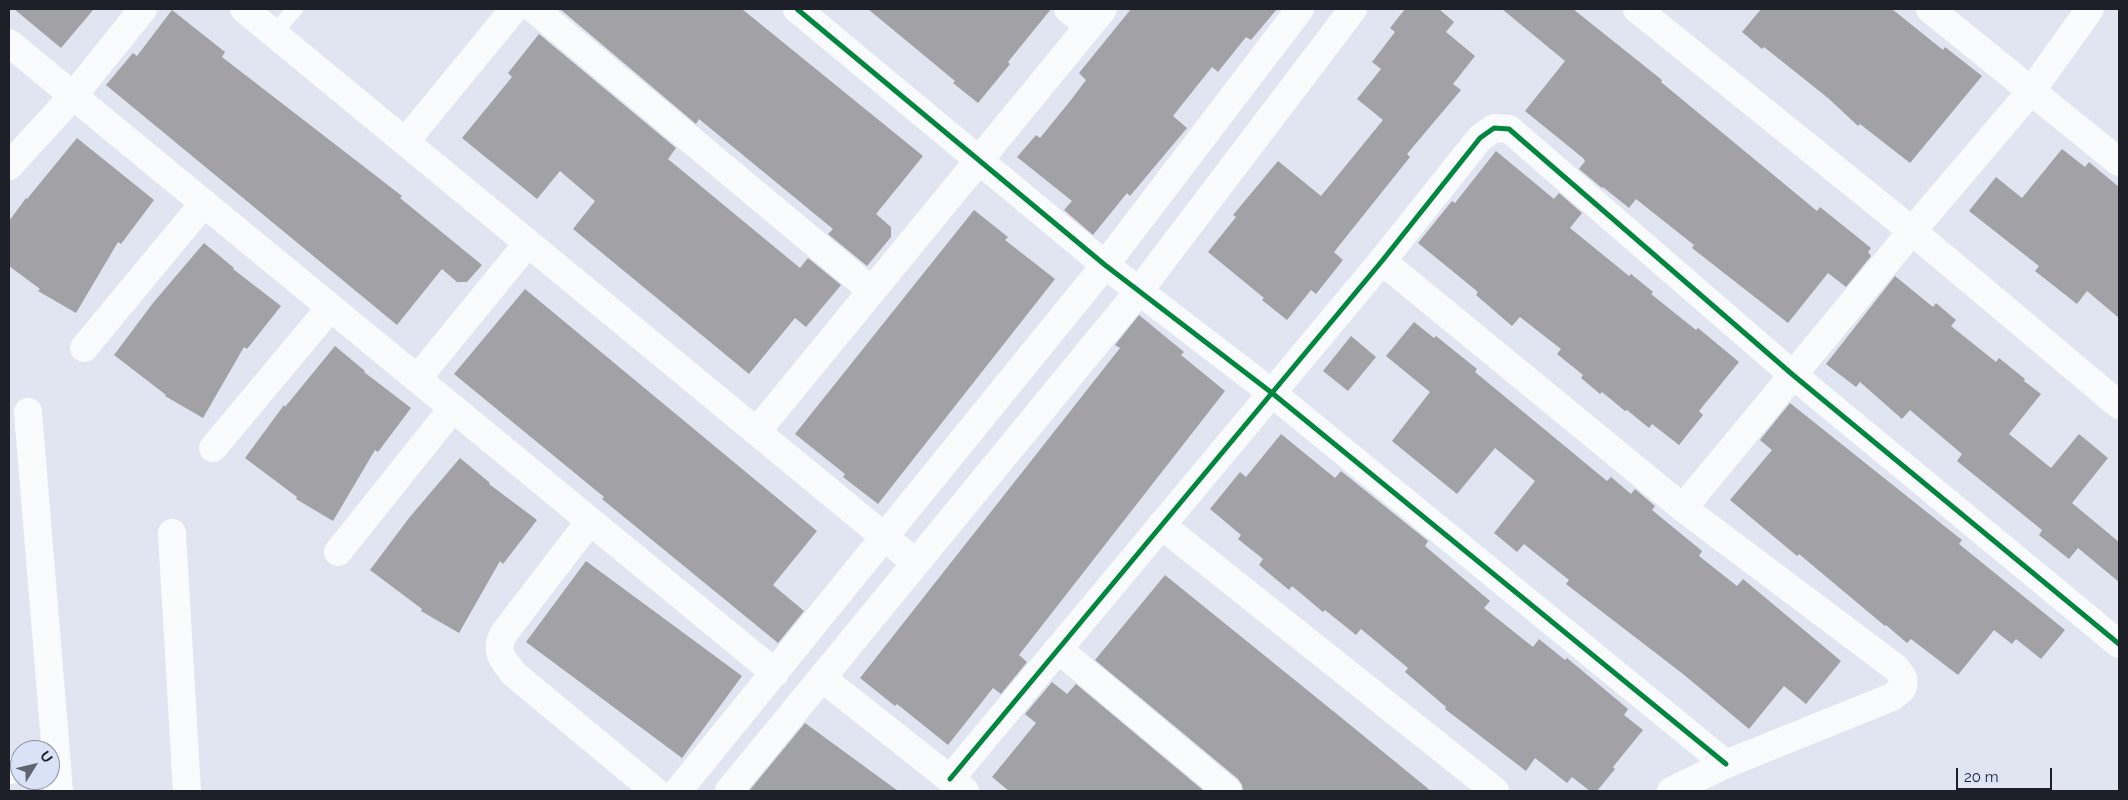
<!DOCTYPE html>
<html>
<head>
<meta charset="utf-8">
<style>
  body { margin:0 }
  #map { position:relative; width:2128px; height:800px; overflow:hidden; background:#e0e5f1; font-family:Raleway,sans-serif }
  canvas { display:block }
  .frame { position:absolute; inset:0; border:10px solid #1d2028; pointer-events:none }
  .north { position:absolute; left:10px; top:740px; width:50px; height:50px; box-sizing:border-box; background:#dae2f7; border:1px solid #8e94a4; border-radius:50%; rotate:54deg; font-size:14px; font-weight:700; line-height:20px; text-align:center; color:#1d2028 }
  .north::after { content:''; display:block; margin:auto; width:18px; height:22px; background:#61656e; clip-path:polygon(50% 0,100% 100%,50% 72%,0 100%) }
  .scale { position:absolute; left:1956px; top:768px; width:96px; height:22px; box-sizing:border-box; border:2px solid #1d2028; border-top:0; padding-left:6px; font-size:15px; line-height:18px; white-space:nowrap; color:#1d2028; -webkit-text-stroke:4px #dae2f7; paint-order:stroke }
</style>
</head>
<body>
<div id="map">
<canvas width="2128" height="800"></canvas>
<div class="frame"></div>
<div class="north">U</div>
<div class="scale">20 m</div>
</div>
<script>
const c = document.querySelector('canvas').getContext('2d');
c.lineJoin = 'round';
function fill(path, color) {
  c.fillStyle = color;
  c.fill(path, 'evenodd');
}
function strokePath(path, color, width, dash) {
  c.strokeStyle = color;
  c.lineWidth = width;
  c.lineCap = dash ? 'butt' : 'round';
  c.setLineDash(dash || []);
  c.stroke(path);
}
fill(new Path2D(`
  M 14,9 L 94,9 L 61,48 Z
  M 560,9 L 742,9 L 923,156 L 876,214 L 891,227 L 891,237 L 867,266 L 828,234 L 833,229 L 699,119 L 696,124 Z
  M 868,9 L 1051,9 L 1008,62 L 1010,64 L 978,103 L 953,83 L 955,81 Z
  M 1131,9 L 1277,9 L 1251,40 L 1246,37 L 1218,72 L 1212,67 L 1173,116 L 1187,128 L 1130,196 L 1127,193 L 1093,235 L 1064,210 L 1072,201 L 1017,157 L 1036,135 L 1040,138 L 1071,100 L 1086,80 L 1079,73 Z
  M 1405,9 L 1439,9 L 1454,22 L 1446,32 L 1475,56 L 1453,84 L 1461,90 L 1407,154 L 1410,157 L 1334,252 L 1343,260 L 1316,294 L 1311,290 L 1287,320 L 1262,300 L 1264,298 L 1208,252 L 1236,217 L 1233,215 L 1278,161 L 1321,196 L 1383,120 L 1357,99 L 1381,69 L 1372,62 L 1395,32 L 1390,28 Z
  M 1502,9 L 1573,9 L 1662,80 L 1661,82 L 1817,211 L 1820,207 L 1871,248 L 1868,252 L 1871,256 L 1846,287 L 1828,273 L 1788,323 L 1692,248 L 1694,245 L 1636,199 L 1629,208 L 1603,187 L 1602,188 L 1579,169 L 1585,161 L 1583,158 L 1525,111 L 1565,61 Z
  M 1761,9 L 1892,9 L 1943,50 L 1945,47 L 1982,76 L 1910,163 L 1860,124 L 1858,126 L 1828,98 L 1764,47 L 1762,49 L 1742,32 Z
  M 172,10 L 225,52 L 222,57 L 402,196 L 400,198 L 482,265 L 467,282 L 457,282 L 442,269 L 397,325 L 106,85 L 133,53 L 137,56 Z
  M 539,34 L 676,148 L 668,159 L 800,268 L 808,258 L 841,285 L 806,327 L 795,318 L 749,374 L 573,229 L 595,201 L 560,171 L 537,199 L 462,138 L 512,77 L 508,73 Z
  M 77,138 L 154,200 L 121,244 L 118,242 L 76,313 L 38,291 L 40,289 L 9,266 L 9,221 L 26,198 L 27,199 Z
  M 2062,149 L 2085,167 L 2089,162 L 2119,187 L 2119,318 L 2087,291 L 2077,304 L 2035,271 L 2039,266 L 1969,211 L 1996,177 L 2022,198 Z
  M 1496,151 L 1554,199 L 1559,193 L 1582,213 L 1570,228 L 1629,276 L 1631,274 L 1653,292 L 1651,294 L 1696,330 L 1698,328 L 1739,362 L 1699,411 L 1703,415 L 1679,445 L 1652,424 L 1649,428 L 1627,410 L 1625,411 L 1602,392 L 1600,394 L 1581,378 L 1583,375 L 1557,354 L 1561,349 L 1520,317 L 1512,326 L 1476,295 L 1478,292 L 1418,243 L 1452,201 L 1455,203 Z
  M 974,210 L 1008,237 L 1005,240 L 1055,279 L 878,504 L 843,477 L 845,474 L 795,434 Z
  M 204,243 L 234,268 L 233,269 L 281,306 L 247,349 L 244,347 L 203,418 L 165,396 L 166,395 L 114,355 L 153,303 Z
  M 1895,276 L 1933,307 L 1936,303 L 1956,320 L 1951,326 L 1996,362 L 1999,358 L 2025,379 L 2024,381 L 2041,394 L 2009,434 L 2051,468 L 2079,434 L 2108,458 L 2072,503 L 2119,542 L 2119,582 L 2078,548 L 2069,559 L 2039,535 L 2042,530 L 1957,461 L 1962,454 L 1910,410 L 1902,419 L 1860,382 L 1856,387 L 1826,364 Z
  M 525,289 L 817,531 L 773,585 L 804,611 L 778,643 L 602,499 L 604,497 L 454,374 Z
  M 1139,315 L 1184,352 L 1181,355 L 1225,391 L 1019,655 L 1027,662 L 1001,694 L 993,688 L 948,745 L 897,704 L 895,706 L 860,678 L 1120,348 L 1115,345 Z
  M 1414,322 L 1434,338 L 1436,336 L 1477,369 L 1475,372 L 1607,481 L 1611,477 L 1631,494 L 1635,489 L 1655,506 L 1652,510 L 1702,551 L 1699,556 L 1737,586 L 1743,579 L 1841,661 L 1806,704 L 1784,686 L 1749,729 L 1683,674 L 1566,584 L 1569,580 L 1524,544 L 1517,552 L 1494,533 L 1535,481 L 1495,448 L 1457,494 L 1392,441 L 1430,392 L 1386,356 Z
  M 1351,336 L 1376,357 L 1348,391 L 1323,371 Z
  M 335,346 L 365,371 L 364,372 L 411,408 L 378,452 L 375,450 L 333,521 L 296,499 L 297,497 L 245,458 L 284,405 L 285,407 Z
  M 1790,403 L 1943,525 L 1962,540 L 1959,544 L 2065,630 L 2041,659 L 2016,639 L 2012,644 L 1994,630 L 1958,675 L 1911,639 L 1907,643 L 1886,625 L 1885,626 L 1799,554 L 1797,556 L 1730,500 L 1772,450 L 1760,440 Z
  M 1281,434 L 1335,478 L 1341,471 L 1428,541 L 1425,546 L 1490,601 L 1484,608 L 1533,647 L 1539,639 L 1565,660 L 1567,658 L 1628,709 L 1624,715 L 1643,730 L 1613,767 L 1615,769 L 1597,791 L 1590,791 L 1572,777 L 1567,783 L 1535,758 L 1526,771 L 1445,709 L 1446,707 L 1405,672 L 1408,668 L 1361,629 L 1356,635 L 1325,610 L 1323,612 L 1292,586 L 1289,590 L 1259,565 L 1263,559 L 1238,539 L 1241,535 L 1210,509 L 1240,472 L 1246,477 Z
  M 460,458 L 490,483 L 489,484 L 537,520 L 503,564 L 500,561 L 459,633 L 421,611 L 422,609 L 370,570 L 409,518 Z
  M 586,561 L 742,676 L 682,758 L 526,642 Z
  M 1165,575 L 1338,715 L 1431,791 L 1243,791 L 1242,785 L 1238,779 L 1095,660 Z
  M 1052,682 L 1067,694 L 1076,684 L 1204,791 L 1009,791 L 992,777 L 1036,723 L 1025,714 Z
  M 805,723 L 898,791 L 749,791 Z`), '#a2a1a5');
strokePath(new Path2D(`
  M 274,33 L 295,9`), '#fafbfd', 16);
strokePath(new Path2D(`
  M 244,9 L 916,563
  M 534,9 L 872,291
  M 797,9 L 1105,265 L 1272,393 L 1726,764
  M 1068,9 L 1089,26
  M 1637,9 L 1912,231 L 2119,405
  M 1930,9 L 2119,162
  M 9,43 L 775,673
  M 405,142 L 514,9
  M 9,166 L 73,96 L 143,9
  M 1382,261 L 1683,508 L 1896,668 C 1902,676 1906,679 1902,689 L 1892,697 L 1726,764 L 1671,791
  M 84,348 L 204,203
  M 417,379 L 528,243
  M 28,412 L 59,791
  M 757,431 L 1103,9
  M 213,448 L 330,308
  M 1683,508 L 1912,231 L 2032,90 L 2090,9
  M 590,521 L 504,633 C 494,651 503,660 514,674 L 655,791
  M 1161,525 L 1495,791
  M 172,533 L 187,791
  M 338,552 L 453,408
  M 1058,649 L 1228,791
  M 822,678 L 965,791
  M 9,770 L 20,769
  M 950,779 L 1382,261 L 1480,138 L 1494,128 L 1509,129 L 1793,375 L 2119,644
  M 678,791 L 1105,265 L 1300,9
  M 729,791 L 1139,291 L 1353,9`), '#fafbfd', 28);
strokePath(new Path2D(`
  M 797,9 L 1105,265 L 1272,393 L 1726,764
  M 950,779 L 1382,261 L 1480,138 L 1494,128 L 1509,129 L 1793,375 L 2119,644`), '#00873e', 5);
</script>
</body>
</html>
